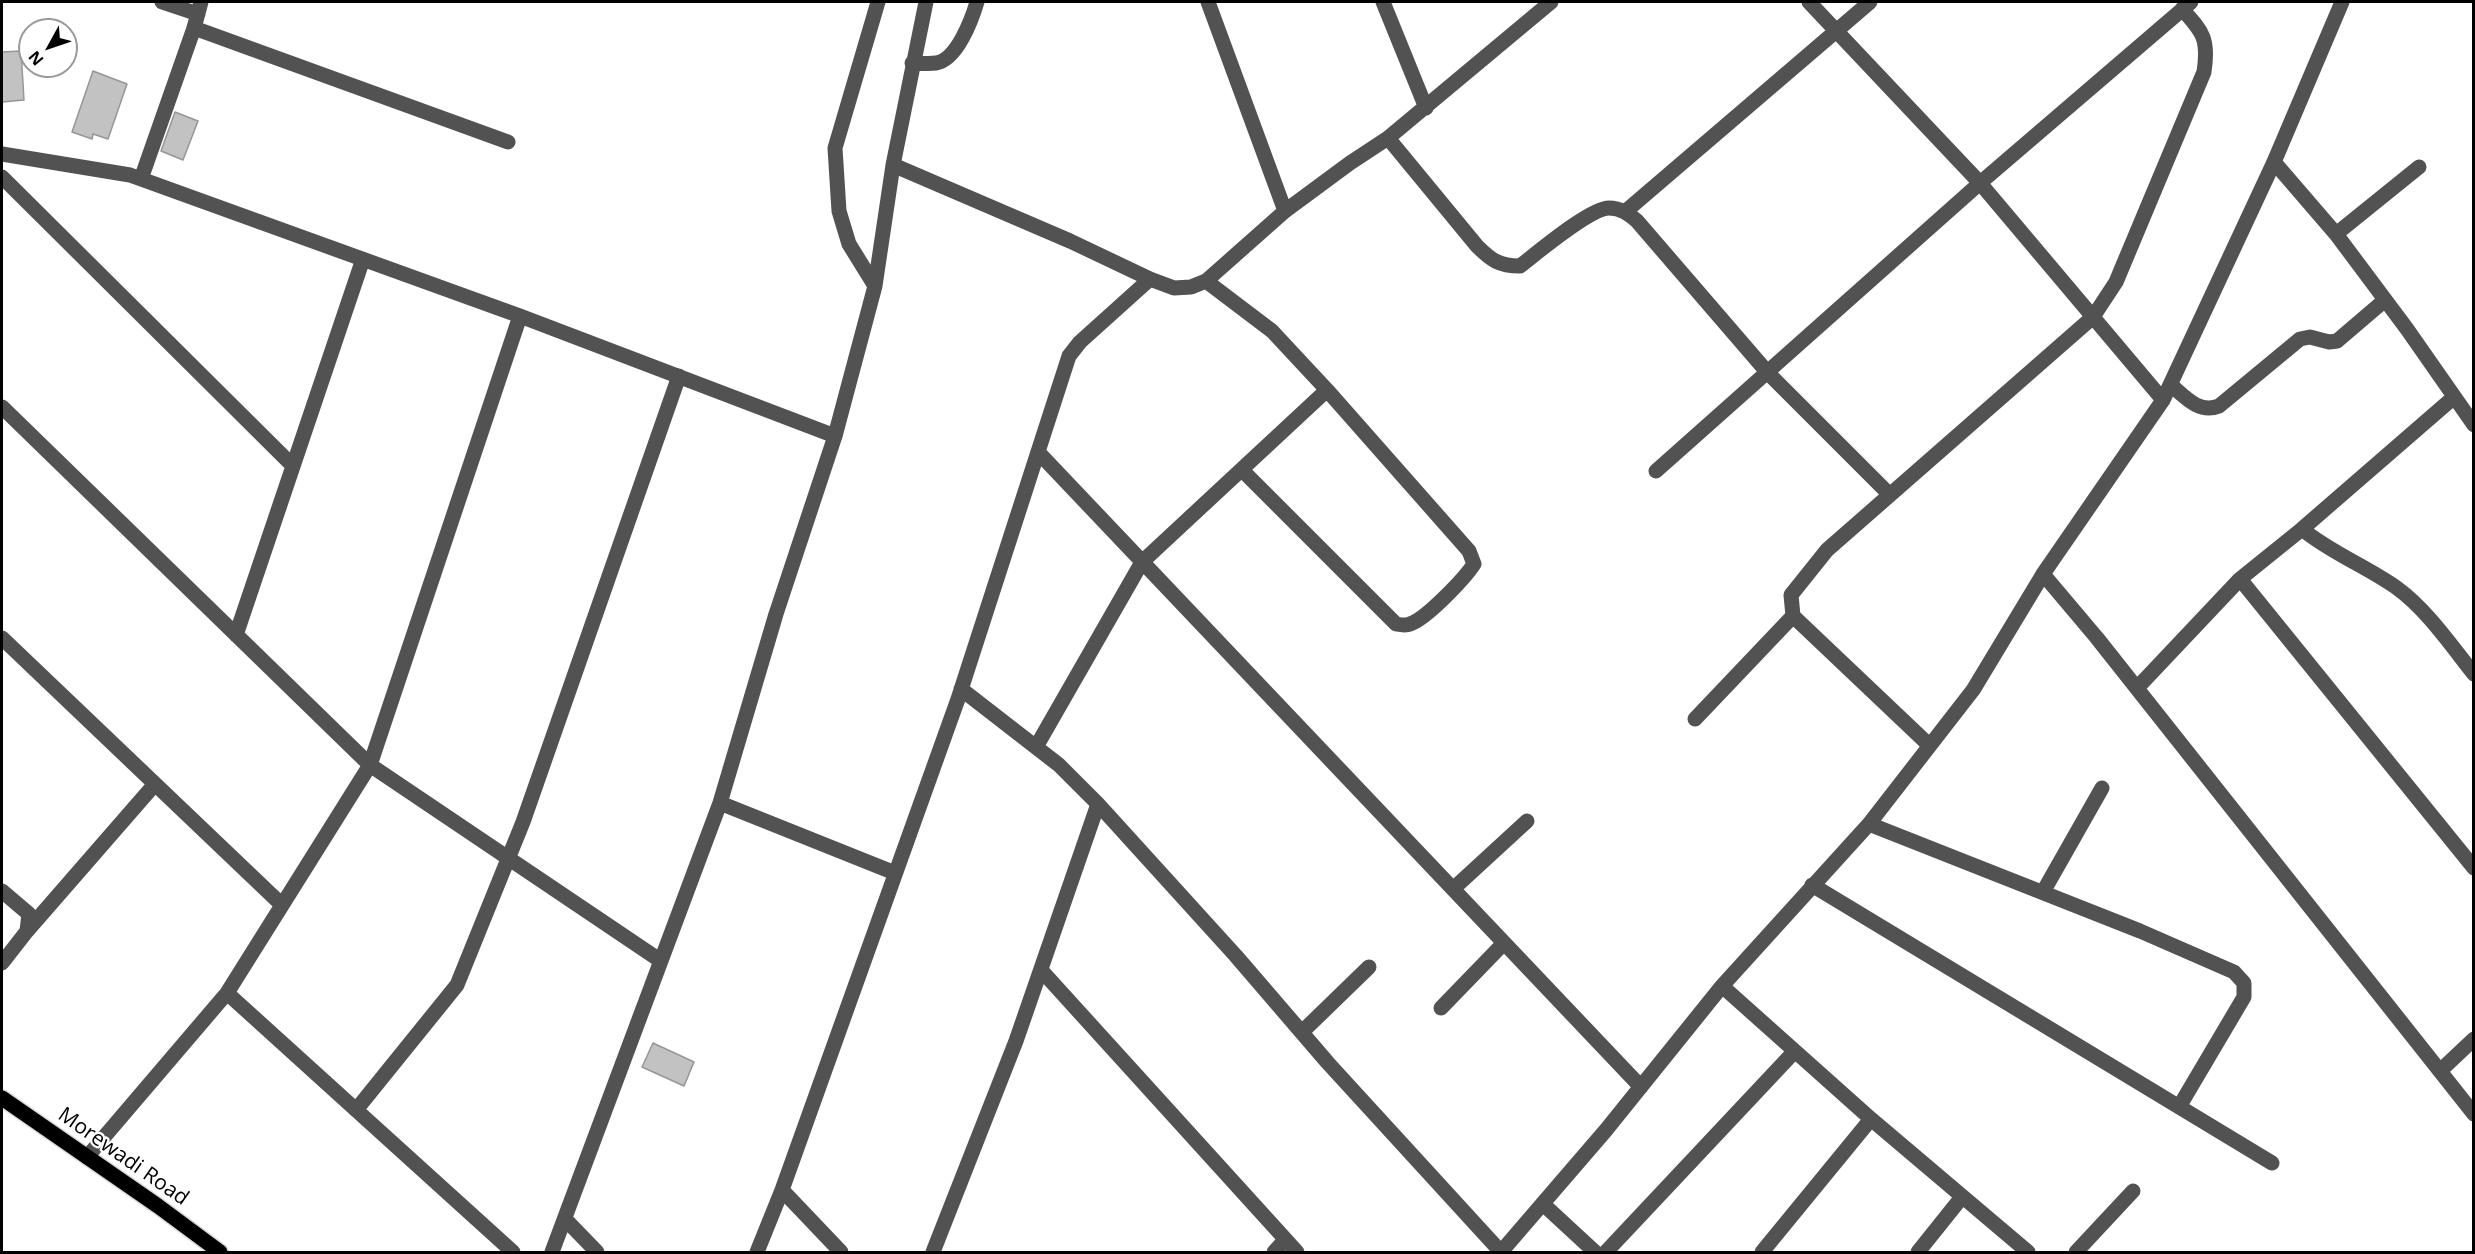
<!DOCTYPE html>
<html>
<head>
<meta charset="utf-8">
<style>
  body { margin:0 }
  #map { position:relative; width:2475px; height:1254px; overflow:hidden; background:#fff; font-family:"Open Sans",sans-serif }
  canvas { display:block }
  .frame { position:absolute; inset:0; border:3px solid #000; pointer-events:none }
  .north { position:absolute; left:18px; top:18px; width:60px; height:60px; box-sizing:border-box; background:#fff; border:2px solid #999; border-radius:50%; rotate:230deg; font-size:16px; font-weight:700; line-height:24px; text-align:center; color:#000 }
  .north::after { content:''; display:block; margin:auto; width:21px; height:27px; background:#000; clip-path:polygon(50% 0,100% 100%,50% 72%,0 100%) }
</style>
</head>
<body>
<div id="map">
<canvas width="2475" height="1254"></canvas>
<div class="frame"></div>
<div class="north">N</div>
</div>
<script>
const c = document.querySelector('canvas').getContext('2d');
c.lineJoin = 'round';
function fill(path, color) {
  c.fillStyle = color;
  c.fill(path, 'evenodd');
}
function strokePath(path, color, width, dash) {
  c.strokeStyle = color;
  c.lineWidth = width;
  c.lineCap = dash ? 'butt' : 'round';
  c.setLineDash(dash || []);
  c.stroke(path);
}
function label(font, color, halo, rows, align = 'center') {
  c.font = font + ' "Open Sans",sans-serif';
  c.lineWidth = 4.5;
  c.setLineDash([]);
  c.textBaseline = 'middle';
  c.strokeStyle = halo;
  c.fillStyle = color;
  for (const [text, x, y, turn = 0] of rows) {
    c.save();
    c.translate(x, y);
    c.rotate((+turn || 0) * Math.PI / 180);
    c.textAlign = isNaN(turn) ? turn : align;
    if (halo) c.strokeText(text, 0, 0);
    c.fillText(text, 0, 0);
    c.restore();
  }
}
const building = new Path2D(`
  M 21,51 L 24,100 L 2,102 L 2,52 Z
  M 93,71 L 127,84 L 108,139 L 93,134 L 92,139 L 72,132 Z
  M 175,112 L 198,121 L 183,160 L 161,151 Z
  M 653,1043 L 694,1062 L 684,1086 L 642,1067 Z`);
fill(building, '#c2c2c2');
strokePath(building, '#969696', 1.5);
const major = new Path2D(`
  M 2,1098 L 158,1206 L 220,1252`);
strokePath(major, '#dbdbdb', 18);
strokePath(new Path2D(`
  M 162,2 L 198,14
  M 1208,2 L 1285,211
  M 1383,2 L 1426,108
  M 1809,2 L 1980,183 L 2163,400
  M 194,28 L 508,142
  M 912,63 C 920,63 928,64 936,63 C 957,60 972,19 977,2
  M 1388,138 L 1477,246 C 1491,260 1499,266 1520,266 C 1537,253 1590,208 1609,208 C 1621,208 1629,214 1637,221 L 1768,373 L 1890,495
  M 2,154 L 130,175 L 520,316 L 835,436
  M 2274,162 L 2336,234 L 2407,329 L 2474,425
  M 893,165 L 1070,241 L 1150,279 L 1174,288 L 1191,287 L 1206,281 L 1285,211 L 1350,163 L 1388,138 L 1551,2
  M 2,177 L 293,466
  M 141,179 L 194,28 L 201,2
  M 1626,211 L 1870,2
  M 2336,234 L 2419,167
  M 1206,281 L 1272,331 L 1327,390
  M 875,286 L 849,244 L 839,211 L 835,148 L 878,2
  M 2171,385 C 2185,397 2199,414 2219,406 L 2300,339 L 2310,337 L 2329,342 L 2337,341 L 2385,300
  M 2,407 L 370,765 L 661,961
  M 1038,452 L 1641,1087
  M 1656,471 L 1980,183 L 2191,2
  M 2302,529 C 2331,553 2366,566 2397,588 C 2427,610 2450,644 2474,674
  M 2043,574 L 2097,638 L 2474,1114
  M 2240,579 L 2474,868
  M 236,635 L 363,259
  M 2,638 L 282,905
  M 2137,688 L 2240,579 L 2302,529 L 2453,398
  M 961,689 L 1059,765 L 1098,804 L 1236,956 L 1328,1063 L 1501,1252
  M 1695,719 L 1793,616
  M 1929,745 L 1793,616 L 1791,595 L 1827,550 L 2093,317 L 2116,282 L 2204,72 C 2209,39 2203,32 2182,9
  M 1036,747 L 1142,562 L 1327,390 L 1469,551 L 1474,564 C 1465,578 1426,619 1410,624 C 1406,626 1401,625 1396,624 L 1242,470
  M 720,803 L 895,873
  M 1869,824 L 2140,931 L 2234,972 L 2244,983 L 2244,997 L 2179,1107
  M 1812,885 L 2272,1163
  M 1453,889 L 1527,821
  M 2,891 L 29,914 L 27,931 L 2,963
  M 2043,892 L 2102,788
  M 27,931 L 155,784
  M 1041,970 L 1297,1252
  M 1722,986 L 1871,1119 L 2028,1252
  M 227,993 L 513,1252
  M 1441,1008 L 1504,943
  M 1302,1032 L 1369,967
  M 2440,1071 L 2474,1039
  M 356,1110 L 457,985 L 523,822 L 679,376
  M 87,1157 L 227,993 L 370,765 L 520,316
  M 782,1190 L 841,1252
  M 1543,1204 L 1595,1252
  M 565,1219 L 597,1252
  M 552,1252 L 720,803 L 776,614 L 835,436 L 875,286 L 893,165 L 926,2
  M 757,1252 L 782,1190 L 958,699 L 1069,356 L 1080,342 L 1150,279
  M 933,1252 L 1016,1041 L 1098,804
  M 1274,1252 L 1284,1241
  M 1501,1252 L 1606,1130 L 1722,986 L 1869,824 L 1973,690 L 2043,574 L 2163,400 L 2274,162 L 2342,2
  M 1606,1252 L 1794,1052
  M 1762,1252 L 1871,1119
  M 1918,1252 L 1962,1197
  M 2076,1252 L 2133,1191`), '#525252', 15);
strokePath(major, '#000', 15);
label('21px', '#000', '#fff', [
  ["Morewadi Road",123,1157,35]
]);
</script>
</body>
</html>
